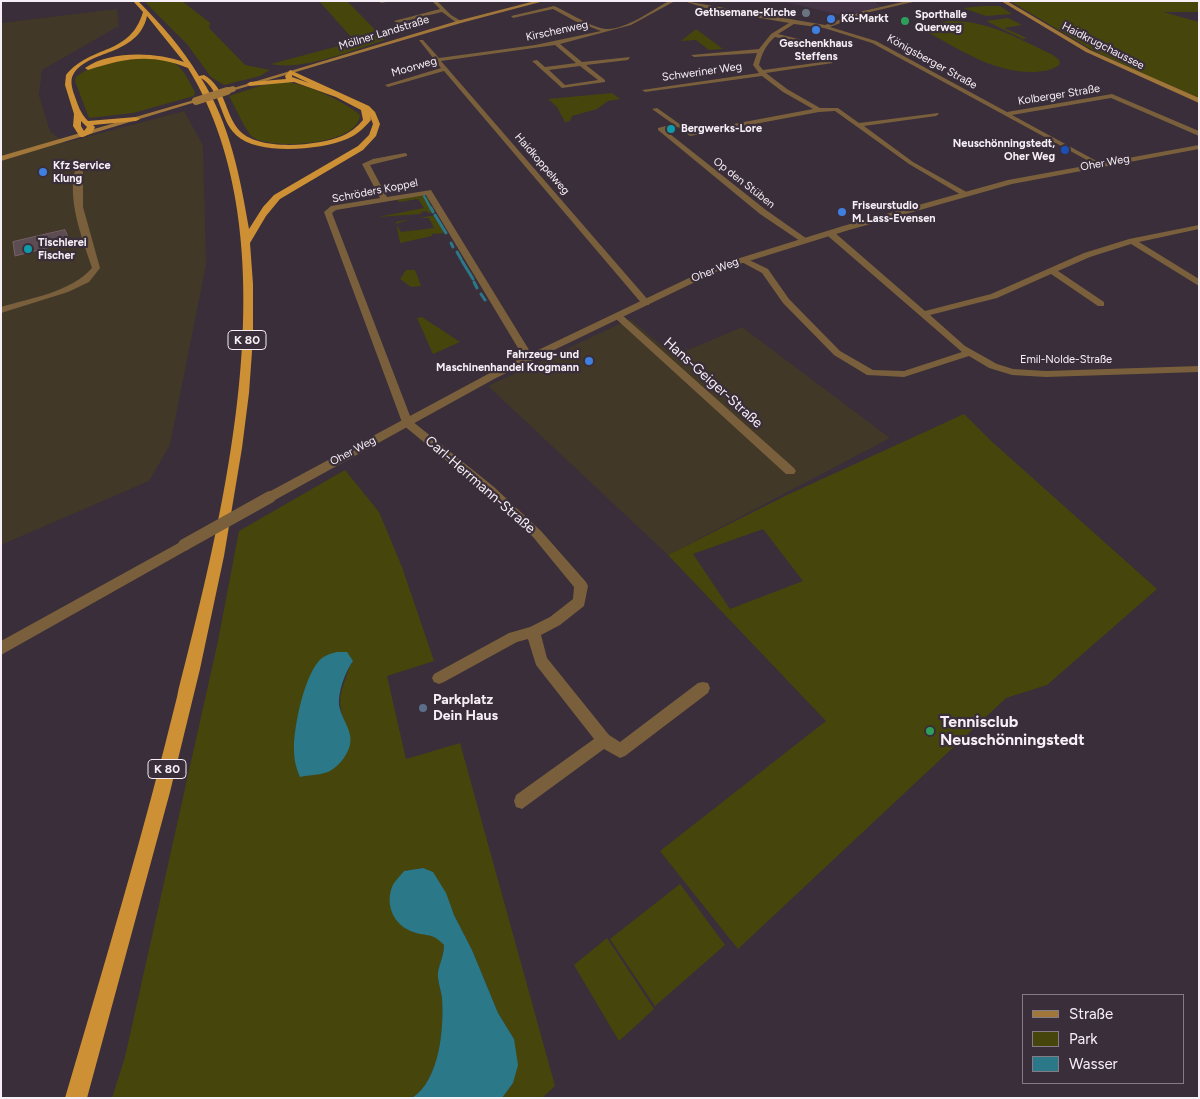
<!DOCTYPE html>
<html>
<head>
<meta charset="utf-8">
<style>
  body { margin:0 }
  #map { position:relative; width:1200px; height:1099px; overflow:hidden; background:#392e39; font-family:Figtree,sans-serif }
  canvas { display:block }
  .frame { position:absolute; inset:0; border:2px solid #f7eff7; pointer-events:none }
  .legend { position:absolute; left:1022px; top:994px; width:162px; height:90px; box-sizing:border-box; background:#392e39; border:1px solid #857b85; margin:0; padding:6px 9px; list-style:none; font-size:15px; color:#f7eff7 }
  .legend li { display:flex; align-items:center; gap:10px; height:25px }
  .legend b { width:25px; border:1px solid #857b85 }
</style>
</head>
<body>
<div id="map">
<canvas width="1200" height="1099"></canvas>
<div class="frame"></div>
<ul class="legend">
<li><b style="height:6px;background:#a1763a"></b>Straße</li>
<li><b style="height:14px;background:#46460c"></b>Park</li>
<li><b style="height:14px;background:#2b7889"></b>Wasser</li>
</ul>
</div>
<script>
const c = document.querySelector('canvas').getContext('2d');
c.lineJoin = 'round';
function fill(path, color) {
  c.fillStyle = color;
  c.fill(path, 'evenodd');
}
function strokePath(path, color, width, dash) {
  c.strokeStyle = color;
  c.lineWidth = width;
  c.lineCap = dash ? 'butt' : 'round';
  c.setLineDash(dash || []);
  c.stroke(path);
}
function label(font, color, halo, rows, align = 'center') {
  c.font = font + ' Figtree,sans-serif';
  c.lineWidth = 4.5;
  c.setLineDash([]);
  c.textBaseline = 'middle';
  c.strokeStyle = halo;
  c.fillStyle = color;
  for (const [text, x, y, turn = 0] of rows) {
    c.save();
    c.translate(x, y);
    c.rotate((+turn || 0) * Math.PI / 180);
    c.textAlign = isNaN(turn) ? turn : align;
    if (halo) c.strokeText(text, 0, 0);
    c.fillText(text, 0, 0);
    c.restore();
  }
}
fill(new Path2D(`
  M 117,9 L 119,26 L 42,70 L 39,95 L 50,131 L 64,143 L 184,111 L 203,145 L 206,265 L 170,445 L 149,481 L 1,545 L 1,23 Z
  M 630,319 L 674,356 L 742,327 L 890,438 L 668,555 L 488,386 Z`), '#423828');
fill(new Path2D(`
  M 781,1 L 881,1 L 875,3 L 883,6 L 844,16 Z`), '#453445');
fill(new Path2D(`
  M 144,1 L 182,1 L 210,23 L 209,28 L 245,65 L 270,70 L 260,76 L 224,85 L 211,77 L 187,44 Z
  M 319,1 L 347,1 L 385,40 C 353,50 303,71 271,64 L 350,43 L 352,38 Z
  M 1010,1 L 1199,1 L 1199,12 L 1163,12 L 1199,22 L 1199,99 L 1094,51 Z
  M 984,6 L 1000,6 L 1012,14 L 986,16 L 963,8 Z
  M 1008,18 L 1022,25 L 1004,28 L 1027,38 L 1023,39 L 986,21 Z
  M 949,21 C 988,20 1019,39 1053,55 L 1059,60 L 1060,64 C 1053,71 1043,71 1034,72 C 993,73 959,49 924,30 L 929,30 L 935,24 Z
  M 696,29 L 723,49 L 709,50 L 696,40 L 681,41 Z
  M 147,58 C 180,60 180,65 195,92 L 194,96 L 133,113 L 89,118 L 75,81 L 76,77 C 95,61 124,60 147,58 Z
  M 286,82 C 307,84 344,101 360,115 C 358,145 276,150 254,138 C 246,133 235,106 229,96 L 263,85 Z
  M 612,93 L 620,99 L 608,101 L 597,109 L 572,116 L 570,121 L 565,122 L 557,107 L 548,99 Z
  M 420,195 L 430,198 L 428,200 L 435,212 L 428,213 L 427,211 L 421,212 L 421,214 L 378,217 L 424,208 L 418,199 L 399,202 L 397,200 Z
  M 436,215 L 447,233 L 432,234 L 432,236 L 400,243 L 396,222 L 411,219 L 396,224 L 401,232 L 434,228 L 429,218 L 419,218 Z
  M 406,270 L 415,270 L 421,286 L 411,287 L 400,279 Z
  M 422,317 L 460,342 L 433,354 L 417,318 Z
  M 964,414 L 990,440 L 1157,589 L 1047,685 L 1006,698 L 738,949 L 660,851 L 826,721 L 668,555 L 785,496 ZM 763,529 L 803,581 L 730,609 L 693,554 Z
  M 345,470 L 379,512 L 402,567 L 434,661 L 387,676 L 406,759 L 460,743 L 555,1086 L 542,1098 L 502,1098 L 513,1083 L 514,1039 L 498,1013 L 472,950 L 454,915 L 423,868 L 404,871 L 392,887 L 412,932 L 435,935 L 444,945 C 444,955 440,962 438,972 C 437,980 441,990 442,998 C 444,1028 440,1080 412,1098 L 112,1098 L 125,1057 L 218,641 L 239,531 ZM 353,661 C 348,668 347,675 344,683 C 336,705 342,714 350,735 L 300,777 C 286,746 300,702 312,672 Z
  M 680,884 L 725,945 L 655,1006 L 610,939 Z
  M 607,938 L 654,1009 L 619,1041 L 574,965 Z`), '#46460c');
fill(new Path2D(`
  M 337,652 L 347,652 L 353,661 C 345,672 338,692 339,705 C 341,716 348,725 350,735 C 353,748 342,764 330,771 C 323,775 308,775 300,777 C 296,768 294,760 294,750 C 293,729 305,671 322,658 C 326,655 332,653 337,652 Z
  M 423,868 L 433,872 L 446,893 L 454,915 L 472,950 L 498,1013 L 514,1039 L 518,1065 L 513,1083 L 502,1098 L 412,1098 C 440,1080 444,1028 442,998 C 441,990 437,980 438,972 C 440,962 444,955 444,945 C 432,932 428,937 413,932 C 394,925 385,906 392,887 C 394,882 400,876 404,871 Z`), '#2b7889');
strokePath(new Path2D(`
  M 424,196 L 431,209`), '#2b7889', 2.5);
strokePath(new Path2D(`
  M 431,208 L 433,212
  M 435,215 L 446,233
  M 451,243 L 453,247
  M 457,252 L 461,259
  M 462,261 L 473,279
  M 474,282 L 477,288
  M 481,294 L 485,300`), '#2b7889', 3);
const building = new Path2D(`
  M 65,230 L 70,242 L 15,256 L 13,242 Z`);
fill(building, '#5e4c53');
strokePath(building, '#756269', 1);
fill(new Path2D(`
  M 379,1 L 391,1 L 381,3 Z
  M 432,1 L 437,1 L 451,15 L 461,21 L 461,23 L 457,23 L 442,12 L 397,23 L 394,21 L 440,9 Z
  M 669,1 L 675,1 L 631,25 L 560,44 L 582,62 L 630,57 L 628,60 L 586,65 L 605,80 L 605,82 L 562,88 L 532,61 L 537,60 L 545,67 L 576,63 L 555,45 L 441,61 L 649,301 L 649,305 L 643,305 L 444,71 L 388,87 L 385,85 L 441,68 L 419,40 L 423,40 L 439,58 L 535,45 L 601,31 L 575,21 L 553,9 L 513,18 L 511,16 L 554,6 C 567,11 595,30 608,29 C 629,28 650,11 669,1 ZM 580,66 L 598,80 L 565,85 L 549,70 Z
  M 684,1 L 825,25 L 863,11 L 907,1 L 917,1 L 866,13 L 830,27 L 876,41 L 1007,112 L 1112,94 L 1199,131 L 1199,136 L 1111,98 L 1012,115 L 1102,164 L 1096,165 L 872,43 L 824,28 L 794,24 L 778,34 L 815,43 L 812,45 L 775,37 C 766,45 762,53 759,65 L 763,70 L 830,61 L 833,63 L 766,73 L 787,89 L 820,108 L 838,108 L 859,123 L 938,113 L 939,114 L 936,116 L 864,126 L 913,162 L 970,194 L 963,196 L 909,164 L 835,111 L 819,112 L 690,136 L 678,127 L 665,130 L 766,210 L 810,241 L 803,243 L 760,214 L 658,130 L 658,128 L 673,124 L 652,109 L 657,108 L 691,132 L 813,109 L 783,92 L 762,76 L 645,92 L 642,90 L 759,73 L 753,65 L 757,53 L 694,57 L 691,55 L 759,49 L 771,34 L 789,23 L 708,9 Z
  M 405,153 L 407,154 L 407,156 L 370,165 L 387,197 L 431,190 L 534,358 L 529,361 L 524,358 L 426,195 L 336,210 L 332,213 L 412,421 L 494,487 L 541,531 L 586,582 L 588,586 L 584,606 L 560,625 L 541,635 L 547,658 L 609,735 L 620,742 L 698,683 L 703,682 L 708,683 L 710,688 L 708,693 L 625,756 L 620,758 L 604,749 L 522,809 L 516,807 L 514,801 L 516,795 L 594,739 L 536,665 L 528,639 L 517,642 L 444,682 L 439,684 L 434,682 L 432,678 L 434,674 L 509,633 L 530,627 L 550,617 L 573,599 L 574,587 L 533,537 L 486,493 L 403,425 L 324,212 L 331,206 L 380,198 L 362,164 L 373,159 Z
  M 76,167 L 83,169 L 83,207 L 100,268 L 89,282 L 68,292 L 1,313 L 1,307 C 31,298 71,292 92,268 C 82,238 66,198 76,167 Z
  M 1199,225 L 1199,229 L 1139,242 L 1199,279 L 1199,286 L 1131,244 L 1090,257 L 1058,271 L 1104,302 L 1104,306 L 1098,306 L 1051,274 L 997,298 L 930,315 L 965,346 L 997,364 L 1013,369 L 1046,371 L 1199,366 L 1199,372 L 1046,377 L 1012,375 L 989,368 L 969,356 L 904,377 L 867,375 L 834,355 L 783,303 L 762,273 L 738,260 L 745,258 L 768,269 L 789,299 L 840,351 L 873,370 L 904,371 L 962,352 L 828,236 L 828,232 L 834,232 L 925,311 L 991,294 L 1084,253 L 1129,239 Z
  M 618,313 L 621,314 L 794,468 L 796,471 L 794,474 L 786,474 L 615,318 L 613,316 Z`), '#795f3b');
fill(new Path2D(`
  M 1199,145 L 1199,149 L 1012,184 L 849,230 L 720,270 L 496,378 L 275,500 L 265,500 L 264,497 L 265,494 L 488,374 L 714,266 L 843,226 L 1008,180 Z
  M 184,540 L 189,541 L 191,545 L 189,549 L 1,655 L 1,641 Z`), '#795f3b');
fill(new Path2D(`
  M 535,1 L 544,1 L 461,23 L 235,90 L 230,89 L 457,21 Z
  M 1001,1 L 1007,1 L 1090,50 L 1199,98 L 1199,103 L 1086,52 Z
  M 194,100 L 199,101 L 1,161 L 1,156 Z`), '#a1763a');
fill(new Path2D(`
  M 133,1 L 138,1 C 161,24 183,49 199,76 L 204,75 C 226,88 224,111 238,129 C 256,152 319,146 342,136 C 351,132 357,127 363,120 L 361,110 L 336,97 L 294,82 L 250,86 L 247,84 L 250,82 L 286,79 L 285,76 L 290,70 L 369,106 L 375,112 L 380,124 L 376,136 L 363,150 L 280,199 L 266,216 L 250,243 L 253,284 L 253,338 L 249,393 L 242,448 L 224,556 L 200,669 L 170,792 L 87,1098 L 65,1098 C 104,965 144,832 177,697 C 224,511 294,241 188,68 C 151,53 125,58 88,70 L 85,68 C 110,50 157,52 184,62 L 147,16 C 138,57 87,49 73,75 C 70,80 72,88 74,94 C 78,105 80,113 88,121 L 136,117 L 140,119 L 136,121 L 93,125 L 95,127 L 92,133 L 83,137 L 80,137 L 73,126 L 74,114 L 65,85 L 66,75 C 92,44 130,56 143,12 ZM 292,75 L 309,83 L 292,77 ZM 201,78 C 222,91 219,119 236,135 C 258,156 321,150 347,139 C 357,135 364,128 371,120 L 370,116 L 373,124 L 369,135 L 358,146 L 274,195 L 263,207 L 249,229 C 240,176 230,124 201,78 ZM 81,121 L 87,127 L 84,131 L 81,126 Z`), '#cd9034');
strokePath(new Path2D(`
  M 184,545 L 270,497`), '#795f3b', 12);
strokePath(new Path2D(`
  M 223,92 L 233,89`), '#a1763a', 5.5);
strokePath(new Path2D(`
  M 196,101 L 227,91`), '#a1763a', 8);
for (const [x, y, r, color] of [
  [806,13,5,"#6b7280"],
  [831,19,5,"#3f7fe0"],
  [905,21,5,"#2e9e5b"],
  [816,30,5,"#3f7fe0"],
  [671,129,5,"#0f9aa8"],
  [1065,150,5,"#1a4fb4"],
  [43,172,5,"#3f7fe0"],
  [842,212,5,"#3f7fe0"],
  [28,249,5,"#0f9aa8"],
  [589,361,5,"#3f7fe0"],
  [423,708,5,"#5c6f8a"],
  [930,731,5,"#2e9e5b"]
]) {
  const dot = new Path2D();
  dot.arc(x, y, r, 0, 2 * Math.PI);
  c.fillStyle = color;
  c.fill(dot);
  strokePath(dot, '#392e39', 2);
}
label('bold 11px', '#f7eff7', '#392e39', [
  ["Gethsemane-Kirche",796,13,"right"],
  ["Sporthalle",915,15],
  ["Querweg",915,28],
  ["Kö-Markt",841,19],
  ["Geschenkhaus",816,44,"center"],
  ["Steffens",816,57,"center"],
  ["Bergwerks-Lore",681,129],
  ["Neuschönningstedt,",1055,144,"right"],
  ["Oher Weg",1055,157,"right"],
  ["Kfz Service",53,166],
  ["Klung",53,179],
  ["Friseurstudio",852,206],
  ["M. Lass-Evensen",852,219],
  ["Tischlerei",38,243],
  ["Fischer",38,256],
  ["Fahrzeug- und",579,355,"right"],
  ["Maschinenhandel Krogmann",579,368,"right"]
], 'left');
label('11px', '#f7eff7', '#392e39', [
  ["Kirschenweg",557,31,-12],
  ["Möllner Landstraße",384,33,-17],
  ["Haidkrugchaussee",1103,46,27],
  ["Königsberger Straße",932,62,29],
  ["Moorweg",414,67,-16],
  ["Schweriner Weg",702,72,-8],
  ["Kolberger Straße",1059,95,-9],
  ["Oher Weg",1105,163,-10],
  ["Haidkoppelweg",542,164,49],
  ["Op den Stüben",744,183,38],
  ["Schröders Koppel",375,191,-11],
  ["Oher Weg",715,270,-21],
  ["Emil-Nolde-Straße",1066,360],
  ["Oher Weg",353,451,-28]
]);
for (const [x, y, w] of [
  [247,340,38],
  [167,769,38]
]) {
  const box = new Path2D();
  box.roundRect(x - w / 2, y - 9.5, w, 19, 4);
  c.fillStyle = '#392e39';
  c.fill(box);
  strokePath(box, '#f7eff7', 1);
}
label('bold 12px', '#f7eff7', null, [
  ["K 80",247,340],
  ["K 80",167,769]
]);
label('14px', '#f7eff7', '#392e39', [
  ["Hans-Geiger-Straße",713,383,42],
  ["Carl-Herrmann-Straße",480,485,41]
]);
label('bold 14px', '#f7eff7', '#392e39', [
  ["Parkplatz",433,700],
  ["Dein Haus",433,716]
], 'left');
label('bold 16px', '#f7eff7', '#392e39', [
  ["Tennisclub",940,722],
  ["Neuschönningstedt",940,740]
], 'left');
</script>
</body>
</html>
